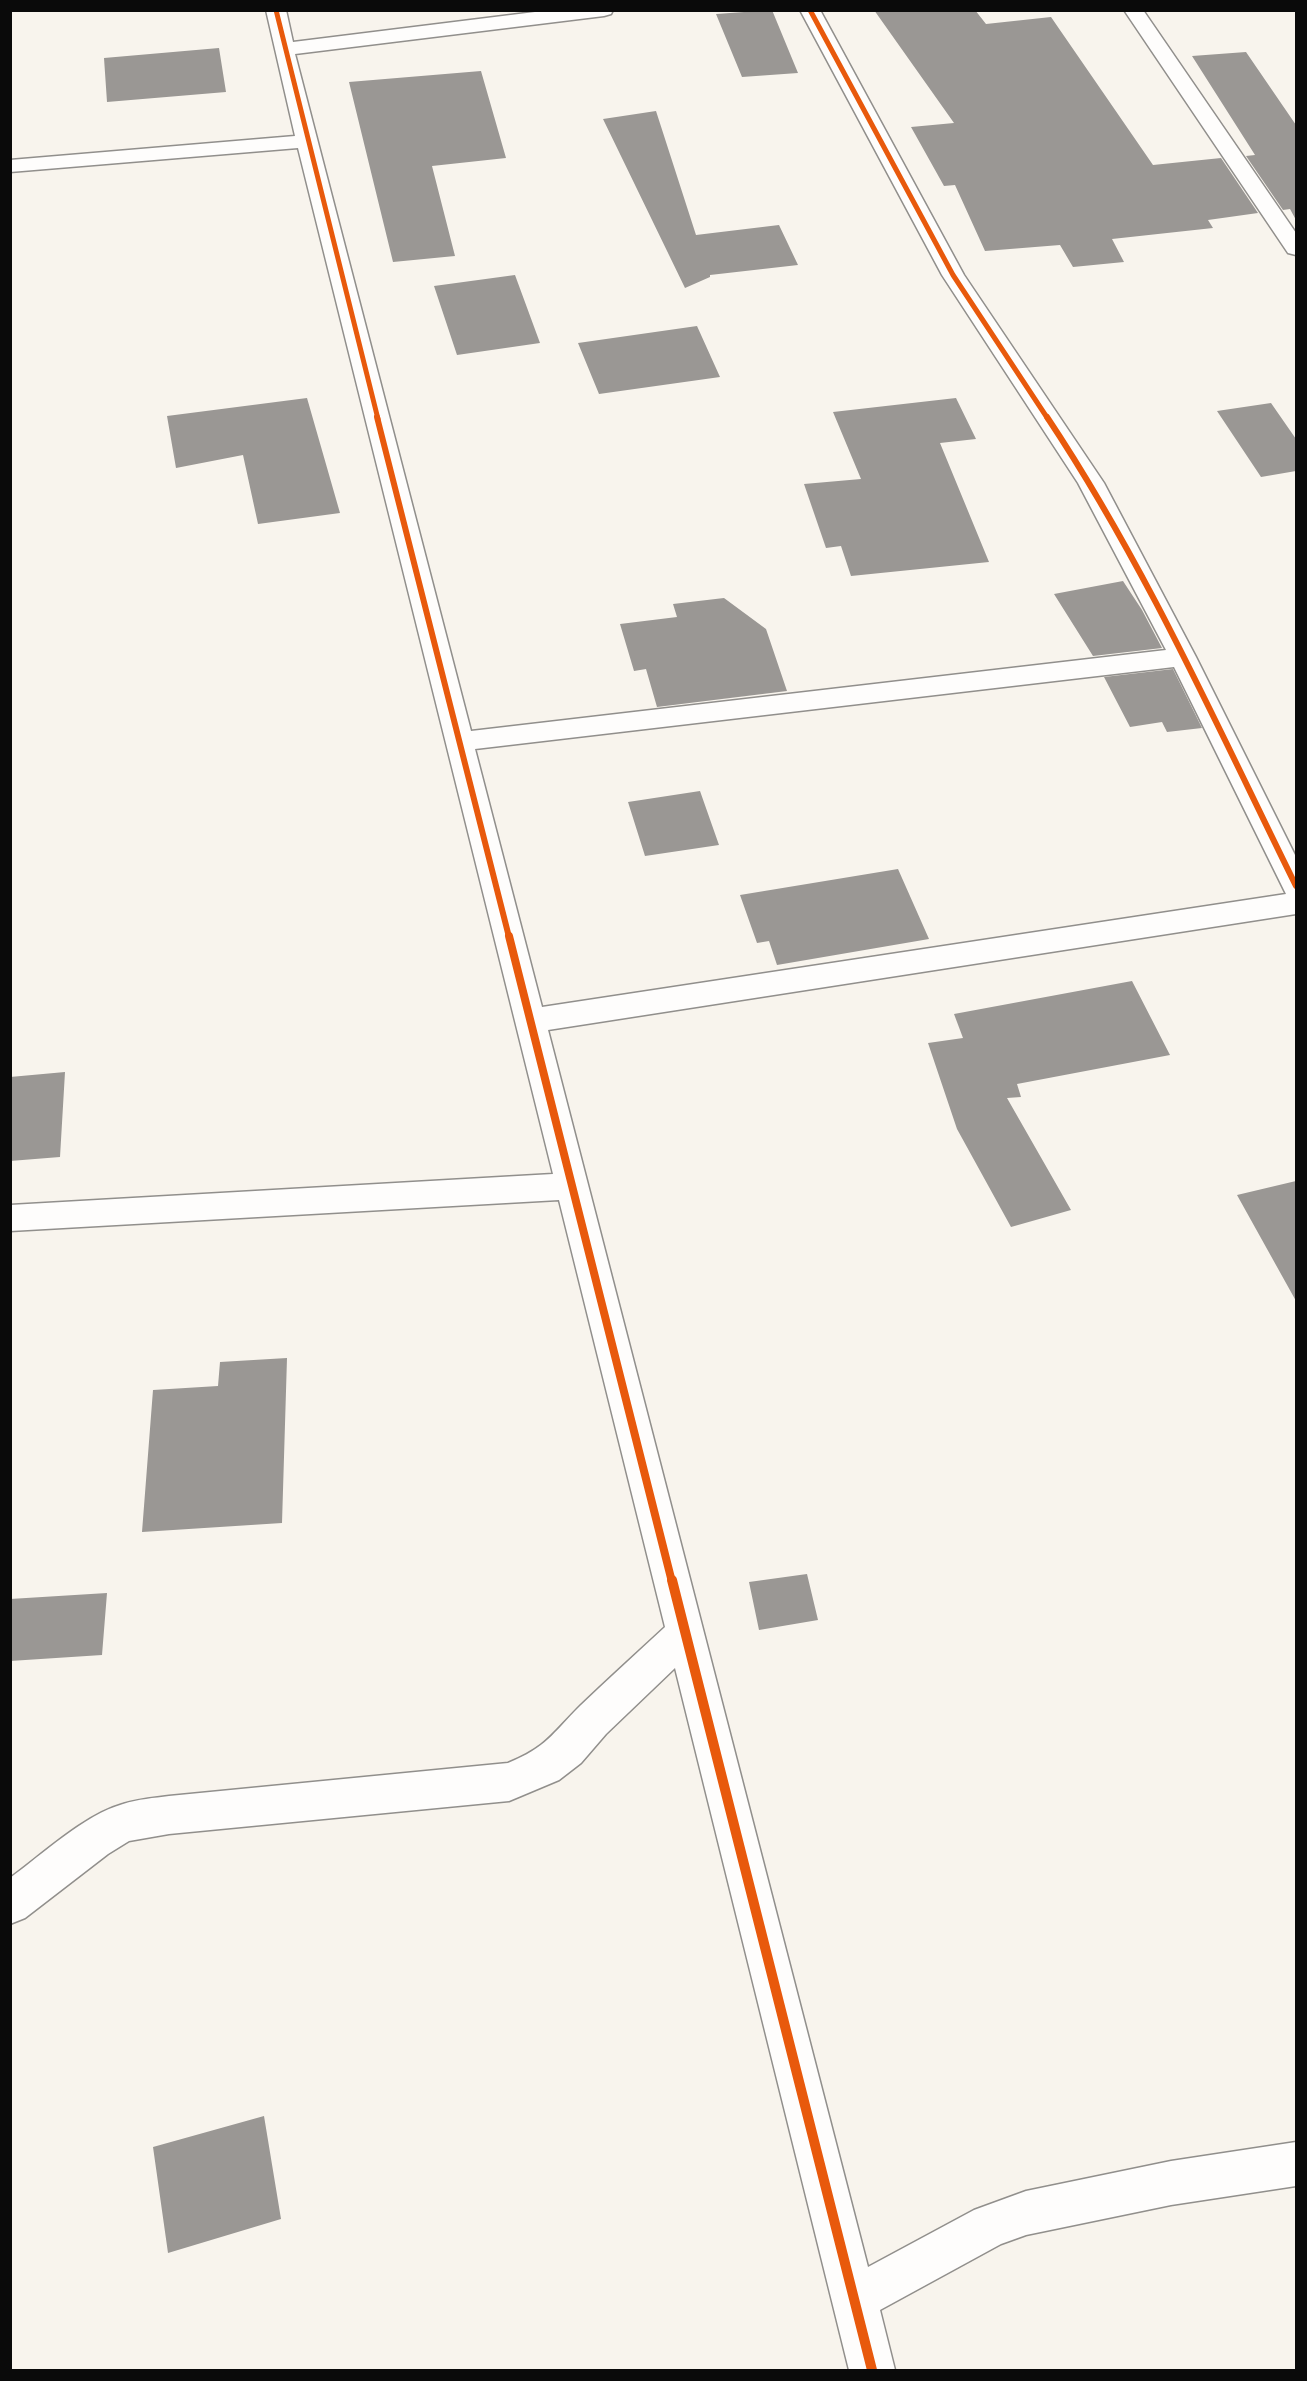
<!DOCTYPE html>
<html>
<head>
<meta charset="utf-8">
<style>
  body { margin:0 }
  #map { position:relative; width:1307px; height:2381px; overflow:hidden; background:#f8f4ed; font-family:"Roboto Serif",serif }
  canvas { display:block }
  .frame { position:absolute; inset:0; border:12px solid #0a0a0a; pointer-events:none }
</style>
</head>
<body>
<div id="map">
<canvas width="1307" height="2381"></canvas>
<div class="frame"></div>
</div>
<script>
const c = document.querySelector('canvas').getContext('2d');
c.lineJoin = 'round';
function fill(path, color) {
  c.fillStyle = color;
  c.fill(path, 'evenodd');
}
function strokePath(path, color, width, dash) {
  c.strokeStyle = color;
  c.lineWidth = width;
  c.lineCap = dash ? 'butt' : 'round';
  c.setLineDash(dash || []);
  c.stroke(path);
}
fill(new Path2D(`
  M 772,10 L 798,73 L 742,77 L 716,14 Z
  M 874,10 L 975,10 L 986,24 L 1051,17 L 1153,165 L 1221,158 L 1258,213 L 1208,220 L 1213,228 L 1112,239 L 1124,262 L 1073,267 L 1060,245 L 985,251 L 955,185 L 944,186 L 911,127 L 954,123 Z
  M 219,48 L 226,92 L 107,102 L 104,58 Z
  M 1246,52 L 1296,125 L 1296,220 L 1290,209 L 1283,210 L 1246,156 L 1255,155 L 1192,56 Z
  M 481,71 L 506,158 L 432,166 L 455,256 L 393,262 L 349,82 Z
  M 656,111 L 696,235 L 779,225 L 798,265 L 710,275 L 710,277 L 685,288 L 603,119 Z
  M 515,275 L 540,343 L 457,355 L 434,286 Z
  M 697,326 L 720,377 L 599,394 L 578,343 Z
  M 307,398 L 340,513 L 258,524 L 243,455 L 176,468 L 167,416 Z
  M 956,398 L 976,439 L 940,443 L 989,562 L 851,576 L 841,546 L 826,548 L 804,484 L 861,479 L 833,412 Z
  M 1271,403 L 1296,439 L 1296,471 L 1261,477 L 1217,411 Z
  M 1123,581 L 1142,610 L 1162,648 L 1093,656 L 1054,594 Z
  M 724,598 L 766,629 L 787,691 L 657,707 L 646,669 L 634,671 L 620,624 L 677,617 L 673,604 Z
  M 1173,669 L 1202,728 L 1167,732 L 1162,722 L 1130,727 L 1104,677 Z
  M 700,791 L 719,845 L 645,856 L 628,802 Z
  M 898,869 L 929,939 L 777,965 L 769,941 L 757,943 L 740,895 Z
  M 1132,981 L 1170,1055 L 1017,1084 L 1021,1097 L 1007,1098 L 1071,1210 L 1011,1227 L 957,1129 L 928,1043 L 963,1038 L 954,1014 Z
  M 65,1072 L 60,1157 L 10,1161 L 10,1077 Z
  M 1296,1181 L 1296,1301 L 1237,1195 Z
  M 287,1358 L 282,1523 L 142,1532 L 153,1390 L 218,1386 L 220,1362 Z
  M 807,1574 L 818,1620 L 759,1630 L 749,1582 Z
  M 107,1593 L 102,1655 L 10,1661 L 10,1599 Z
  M 264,2116 L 281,2219 L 168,2253 L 153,2147 Z`), '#9a9794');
const minor = new Path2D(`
  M 266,10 L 286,10 L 293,42 L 551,10 L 613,10 L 611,14 L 604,16 L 295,54 L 471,731 L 1166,650 L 1078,483 L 942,275 L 800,10 L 820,10 L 964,275 L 1104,483 L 1196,657 L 1296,857 L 1296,914 L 548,1030 L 868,2267 L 974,2210 L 1026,2191 L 1171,2161 L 1296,2142 L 1296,2186 L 1171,2205 L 1026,2235 L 1001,2244 L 880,2310 L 895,2370 L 849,2370 L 675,1668 L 606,1734 L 581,1763 L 559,1780 L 509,1801 L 169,1834 L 129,1841 L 108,1854 L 25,1918 L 10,1924 L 10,1878 C 43,1854 84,1815 123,1804 C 138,1799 154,1798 169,1796 L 508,1763 C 547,1747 552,1734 580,1706 C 608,1679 637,1653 665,1627 L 559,1200 L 10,1231 L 10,1205 L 553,1174 L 298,148 L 10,172 L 10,160 L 295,136 ZM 1174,667 L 1286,894 L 542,1007 L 475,749 Z
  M 1124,10 L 1143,10 L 1296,233 L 1296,255 L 1288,253 Z`);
strokePath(minor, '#918f8c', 3);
fill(minor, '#fefdfc');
strokePath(new Path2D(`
  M 276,10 L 378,419
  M 810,10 L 953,275 L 1048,419`), '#e8590c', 5);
strokePath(new Path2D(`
  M 377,417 L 509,937
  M 1047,417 C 1145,564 1218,728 1296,886`), '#e8590c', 6);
strokePath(new Path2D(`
  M 509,936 L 672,1582`), '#e8590c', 8);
strokePath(new Path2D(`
  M 672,1580 L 872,2370`), '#e8590c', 10);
</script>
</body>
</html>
